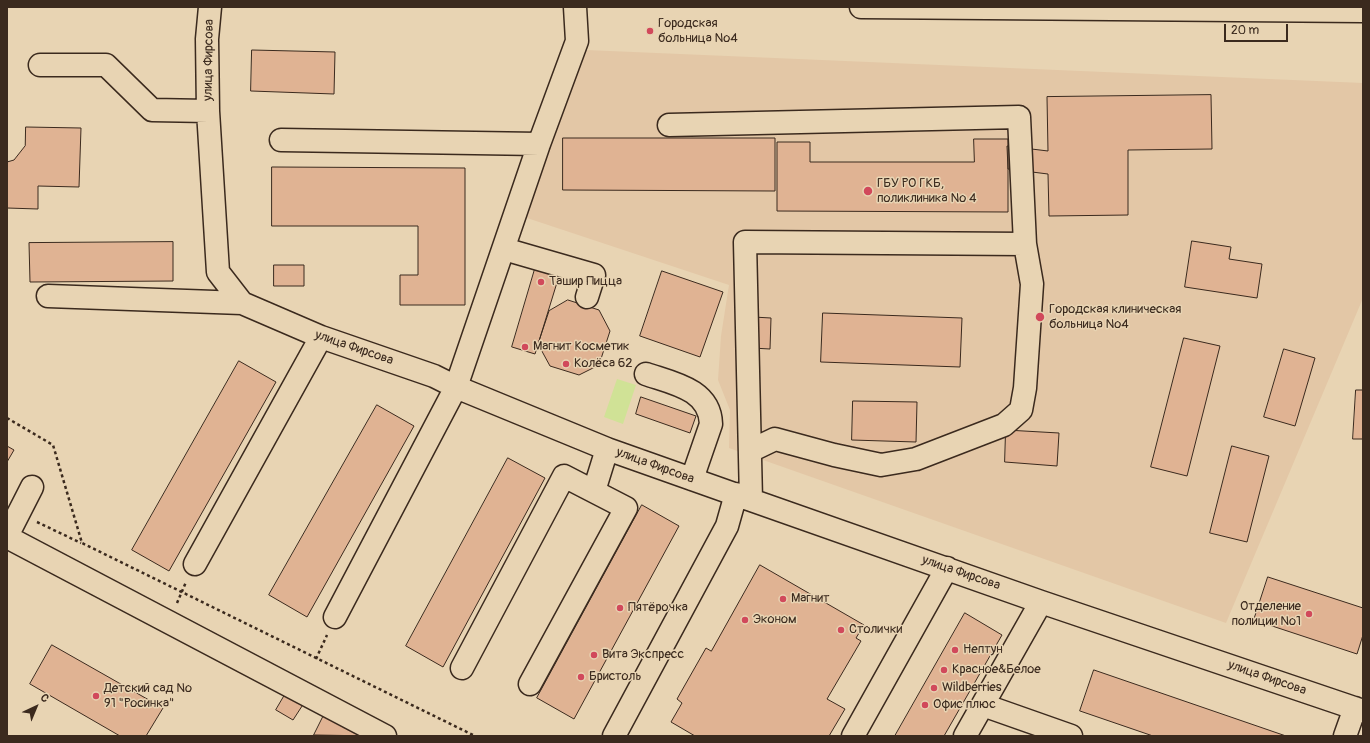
<!DOCTYPE html>
<html>
<head>
<meta charset="utf-8">
<style>
  body { margin:0 }
  #map { position:relative; width:1370px; height:743px; overflow:hidden; background:#e8d4b3; font-family:Pangolin,sans-serif }
  canvas { display:block }
  .frame { position:absolute; inset:0; border:8px solid #3b2a1e; pointer-events:none }
  .north { position:absolute; left:16px; top:687px; width:40px; height:40px; -webkit-text-stroke:3px #e8d4b3; paint-order:stroke; rotate:44deg; font-size:11px; font-weight:700; line-height:16px; text-align:center; color:#3b2a1e }
  .north::after { content:''; display:block; margin:auto; width:14px; height:18px; background:#3b2a1e; clip-path:polygon(50% 0,100% 100%,50% 72%,0 100%) }
  .scale { position:absolute; left:1224px; top:24px; width:64px; height:18px; box-sizing:border-box; border:2px solid #3b2a1e; border-top:0; padding-left:5px; font-size:12px; line-height:14px; white-space:nowrap; color:#3b2a1e; -webkit-text-stroke:3px #e8d4b3; paint-order:stroke }
</style>
</head>
<body>
<div id="map">
<canvas width="1370" height="743"></canvas>
<div class="frame"></div>
<div class="north">С</div>
<div class="scale">20 m</div>
</div>
<script>
const c = document.querySelector('canvas').getContext('2d');
c.lineJoin = 'round';
function fill(path, color) {
  c.fillStyle = color;
  c.fill(path, 'evenodd');
}
function strokePath(path, color, width, dash) {
  c.strokeStyle = color;
  c.lineWidth = width;
  c.lineCap = dash ? 'butt' : 'round';
  c.setLineDash(dash || []);
  c.stroke(path);
}
function label(font, color, halo, rows, align = 'center') {
  c.font = font + ' Pangolin,sans-serif';
  c.lineWidth = 3;
  c.setLineDash([]);
  c.textBaseline = 'middle';
  c.strokeStyle = halo;
  c.fillStyle = color;
  for (const [text, x, y, turn = 0] of rows) {
    c.save();
    c.translate(x, y);
    c.rotate((+turn || 0) * Math.PI / 180);
    c.textAlign = isNaN(turn) ? turn : align;
    if (halo) c.strokeText(text, 0, 0);
    c.fillText(text, 0, 0);
    c.restore();
  }
}
fill(new Path2D(`
  M 586,50 L 1363,83 L 1363,298 L 1226,623 L 729,448 L 730,410 L 718,380 L 721,336 L 729,285 L 524,217 Z`), '#e3c7a6');
fill(new Path2D(`
  M 617,379 L 636,385 L 623,424 L 604,417 Z`), '#d0e296');
const building = new Path2D(`
  M 252,50 L 335,52 L 334,94 L 251,91 Z
  M 1211,95 L 1212,149 L 1128,150 L 1128,215 L 1049,216 L 1048,174 L 1008,169 L 1007,146 L 1048,151 L 1047,97 Z
  M 26,127 L 81,128 L 79,187 L 38,186 L 38,209 L 7,208 L 7,162 L 14,160 L 25,146 Z
  M 563,138 L 775,138 L 775,191 L 563,190 Z
  M 974,139 L 1008,139 L 1008,212 L 777,211 L 777,142 L 810,142 L 810,162 L 974,162 Z
  M 272,167 L 465,168 L 465,305 L 400,305 L 400,275 L 418,275 L 418,226 L 272,226 Z
  M 1192,241 L 1231,247 L 1229,259 L 1262,264 L 1257,298 L 1185,287 Z
  M 173,242 L 173,281 L 30,282 L 29,243 Z
  M 274,265 L 304,265 L 304,286 L 274,286 Z
  M 535,269 L 559,276 L 535,354 L 512,347 Z
  M 662,271 L 723,292 L 700,357 L 640,336 Z
  M 568,300 L 599,310 L 610,331 L 599,365 L 579,375 L 550,366 L 538,344 L 549,311 Z
  M 823,313 L 962,318 L 960,367 L 821,362 Z
  M 753,317 L 771,318 L 770,349 L 752,348 Z
  M 1184,338 L 1220,346 L 1187,476 L 1151,467 Z
  M 1284,349 L 1315,358 L 1295,426 L 1264,417 Z
  M 239,361 L 276,382 L 169,571 L 132,550 Z
  M 1356,390 L 1363,390 L 1363,439 L 1353,439 Z
  M 641,397 L 696,416 L 690,433 L 636,414 Z
  M 853,401 L 917,402 L 916,442 L 852,440 Z
  M 377,405 L 414,426 L 307,617 L 269,595 Z
  M 1006,430 L 1059,433 L 1057,466 L 1005,462 Z
  M 7,446 L 14,450 L 7,462 Z
  M 1232,446 L 1269,456 L 1247,542 L 1210,533 Z
  M 508,458 L 545,478 L 443,667 L 406,646 Z
  M 642,505 L 679,526 L 574,719 L 537,698 Z
  M 760,565 L 864,625 L 856,638 L 861,641 L 827,699 L 845,709 L 829,736 L 695,736 L 671,722 L 682,703 L 677,699 L 706,648 L 711,651 Z
  M 1268,577 L 1363,608 L 1363,635 L 1357,654 L 1254,620 Z
  M 965,613 L 1002,635 L 944,736 L 895,736 Z
  M 52,645 L 163,708 L 146,736 L 120,736 L 30,684 Z
  M 1094,670 L 1286,736 L 1153,736 L 1080,711 Z
  M 286,693 L 304,703 L 293,720 L 276,710 Z
  M 326,711 L 373,736 L 314,735 Z`);
fill(building, '#e0b393');
strokePath(building, '#3b2a1e', 1);
const minor = new Path2D(`
  M 210,7 L 207,39 L 208,111 L 218,272 L 242,303 L 321,337 L 434,376 L 456,387 L 607,449 L 751,500 L 1041,602 L 1363,711
  M 40,65 L 106,65 L 152,110 L 208,111
  M 669,125 L 1019,117 L 1025,244 L 745,242 L 751,500
  M 281,140 L 539,144
  M 504,249 L 594,275 L 587,297
  M 48,296 L 242,303
  M 646,374 C 672,383 710,389 711,424 L 692,479
  M 750,451 L 775,439 L 834,455 L 881,465 L 916,459 L 1004,425 L 1021,410 L 1025,388 L 1032,284 L 1025,244
  M 594,491 L 607,449
  M 7,536 L 32,487
  M 7,537 L 385,736
  M 195,564 L 321,337
  M 335,617 L 456,387 L 539,144 L 577,41 L 575,7
  M 462,668 L 564,476 L 626,508 L 530,684
  M 983,705 L 1071,736
  M 614,736 L 727,526 L 736,494
  M 853,736 L 947,568
  M 965,736 L 1041,602
  M 1345,736 L 1355,708`);
const major = new Path2D(`
  M 861,7 L 1363,11`);
strokePath(minor, '#3b2a1e', 25);
strokePath(major, '#3b2a1e', 25);
strokePath(new Path2D(`
  M 7,418 L 53,445 L 82,543 L 475,736
  M 37,522 L 81,543
  M 177,603 L 186,582
  M 316,659 L 327,635`), '#3b2a1e', 2.5, [3, 3]);
strokePath(minor, '#e8d4b3', 22);
strokePath(major, '#e8d4b3', 22);
for (const [x, y, r, color] of [
  [650,31,4,"#d1495b"],
  [868,191,5,"#d1495b"],
  [541,282,4,"#d1495b"],
  [1040,317,5,"#d1495b"],
  [525,347,4,"#d1495b"],
  [566,364,4,"#d1495b"],
  [783,599,4,"#d1495b"],
  [620,608,4,"#d1495b"],
  [1309,614,4,"#d1495b"],
  [745,620,4,"#d1495b"],
  [841,630,4,"#d1495b"],
  [955,650,4,"#d1495b"],
  [594,655,4,"#d1495b"],
  [944,670,4,"#d1495b"],
  [581,677,4,"#d1495b"],
  [934,688,4,"#d1495b"],
  [96,696,4,"#d1495b"],
  [925,705,4,"#d1495b"]
]) {
  const dot = new Path2D();
  dot.arc(x, y, r, 0, 2 * Math.PI);
  c.fillStyle = color;
  c.fill(dot);
  strokePath(dot, '#e8d4b3', 1.5);
}
label('13px', '#3b2a1e', '#e8d4b3', [
  ["Городская",658,24],
  ["больница №4",658,39],
  ["ГБУ РО ГКБ,",877,184],
  ["поликлиника № 4",877,199],
  ["Ташир Пицца",549,282],
  ["Городская клиническая",1049,310],
  ["больница №4",1049,325],
  ["Магнит Косметик",533,347],
  ["Колёса 62",574,364],
  ["Магнит",791,599],
  ["Отделение",1301,607,"right"],
  ["полиции №1",1301,622,"right"],
  ["Пятёрочка",628,608],
  ["Эконом",753,620],
  ["Столички",849,630],
  ["Нептун",963,650],
  ["Вита Экспресс",602,655],
  ["Красное&Белое",952,670],
  ["Бристоль",589,677],
  ["Wildberries",942,688],
  ["Детский сад №",104,689],
  ["91 \"Росинка\"",104,704],
  ["Офис плюс",933,705]
], 'left');
label('13px', '#3b2a1e', '#e8d4b3', [
  ["улица Фирсова",209,60,-89],
  ["улица Фирсова",354,348,19],
  ["улица Фирсова",655,466,20],
  ["улица Фирсова",961,573,19],
  ["улица Фирсова",1267,678,19]
]);
</script>
</body>
</html>
